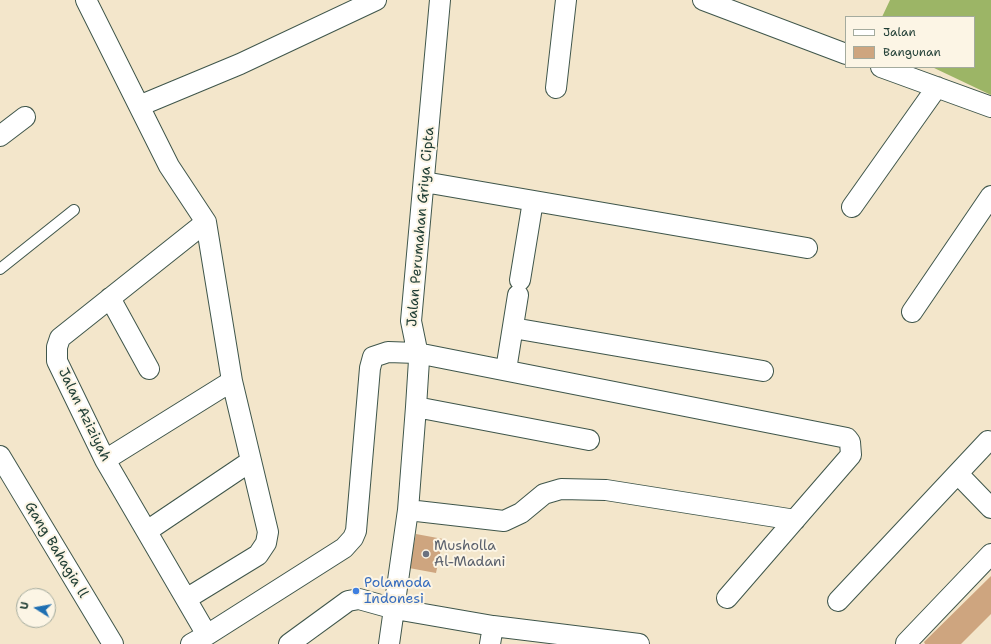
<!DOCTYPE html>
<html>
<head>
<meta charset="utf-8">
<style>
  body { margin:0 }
  #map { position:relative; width:991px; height:644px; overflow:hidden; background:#f3e6cb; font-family:"Shantell Sans",sans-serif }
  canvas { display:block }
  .legend { position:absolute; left:845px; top:16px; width:130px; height:52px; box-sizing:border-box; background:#fcf5e5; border:1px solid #a4ab9e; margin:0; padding:5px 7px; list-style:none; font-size:12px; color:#1f3d34 }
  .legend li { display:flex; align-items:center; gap:8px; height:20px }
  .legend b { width:20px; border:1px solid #a4ab9e }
  .north { position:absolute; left:16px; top:588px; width:40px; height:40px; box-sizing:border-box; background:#fcf5e5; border:1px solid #a4ab9e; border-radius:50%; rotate:281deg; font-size:11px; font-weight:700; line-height:16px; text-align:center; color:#1f3d34 }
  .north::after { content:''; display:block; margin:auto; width:14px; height:18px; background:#1f6fb2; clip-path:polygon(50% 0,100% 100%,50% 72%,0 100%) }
</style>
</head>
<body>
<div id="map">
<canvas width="991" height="644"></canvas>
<ul class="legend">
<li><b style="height:5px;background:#fff"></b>Jalan</li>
<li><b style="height:11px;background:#cea57f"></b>Bangunan</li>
</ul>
<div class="north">U</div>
</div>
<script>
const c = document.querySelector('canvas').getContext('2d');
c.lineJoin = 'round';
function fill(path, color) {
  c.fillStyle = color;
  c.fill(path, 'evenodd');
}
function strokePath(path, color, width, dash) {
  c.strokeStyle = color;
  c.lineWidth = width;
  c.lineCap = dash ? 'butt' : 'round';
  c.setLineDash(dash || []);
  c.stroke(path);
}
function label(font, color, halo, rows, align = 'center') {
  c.font = font + ' "Shantell Sans",sans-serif';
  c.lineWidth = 4;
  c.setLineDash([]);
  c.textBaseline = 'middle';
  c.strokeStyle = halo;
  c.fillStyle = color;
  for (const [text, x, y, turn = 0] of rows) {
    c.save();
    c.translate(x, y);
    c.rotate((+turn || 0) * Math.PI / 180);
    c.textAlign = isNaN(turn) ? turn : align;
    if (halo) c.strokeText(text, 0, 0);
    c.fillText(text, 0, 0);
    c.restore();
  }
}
fill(new Path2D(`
  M 890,0 L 991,0 L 991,95 L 932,67 L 974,67 L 974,17 L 882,17 Z`), '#9cb566');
fill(new Path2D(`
  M 416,534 L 443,539 L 436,573 L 409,568 Z
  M 991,576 L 991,614 L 961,644 L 925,644 L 924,642 Z`), '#cea57f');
const service = new Path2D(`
  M 0,269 L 74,210`);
const minor = new Path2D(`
  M 86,0 L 169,166 L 206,222 L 232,381 L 268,532 L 266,543 L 258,555 L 186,599
  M 703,0 L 846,54
  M 881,67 L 991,107
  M 556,88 L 566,0
  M 139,106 L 240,64 L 376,0
  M 0,136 L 25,117
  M 424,182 L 807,248
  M 852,207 L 937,87
  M 520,280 L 533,201
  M 110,298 L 149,369
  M 912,312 L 991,196
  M 513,328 L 763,371
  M 506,370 L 518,295
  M 416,407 L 589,440
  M 0,456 L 113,644
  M 105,460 L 232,381
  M 958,474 L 991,508
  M 408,510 L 504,521 L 521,513 L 544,494 L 561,489 L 606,490 L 795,520
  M 147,531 L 251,461
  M 838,601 L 988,441
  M 207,635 L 344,548 L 353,538 L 356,531 L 370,368 L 373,357 L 388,352 L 417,353 L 847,438 L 850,442 L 851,455 L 727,598
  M 906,643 L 991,554
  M 191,644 L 207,635 L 105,460 L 57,361 L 57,347 L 60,338 L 206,222
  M 289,644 L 348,601 L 359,599 L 395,609 L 493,626 L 639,644
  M 389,644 L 408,510 L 416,407 L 419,360 L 411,321 L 440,0
  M 490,644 L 493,626`);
strokePath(service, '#3f564b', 12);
strokePath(minor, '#3f564b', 22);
strokePath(service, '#fff', 10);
strokePath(minor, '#fff', 20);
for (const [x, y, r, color] of [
  [426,554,4,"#6b7280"],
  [356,591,4,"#3f7fe0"]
]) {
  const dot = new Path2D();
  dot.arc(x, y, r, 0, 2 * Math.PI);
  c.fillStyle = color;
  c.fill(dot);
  strokePath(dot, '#fcf5e5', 1.5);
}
label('14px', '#1f3d34', '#fcf5e5', [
  ["Jalan Perumahan Griya Cipta",421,227,-85],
  ["Jalan Aziziyah",84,415,64],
  ["Gang Bahagia ll",56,550,59]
]);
label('14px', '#5b616d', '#fcf5e5', [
  ["Musholla",434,546],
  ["Al-Madani",434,562]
], 'left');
label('14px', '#366cbe', '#fcf5e5', [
  ["Polamoda",364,583],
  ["Indonesi",364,599]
], 'left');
</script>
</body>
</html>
